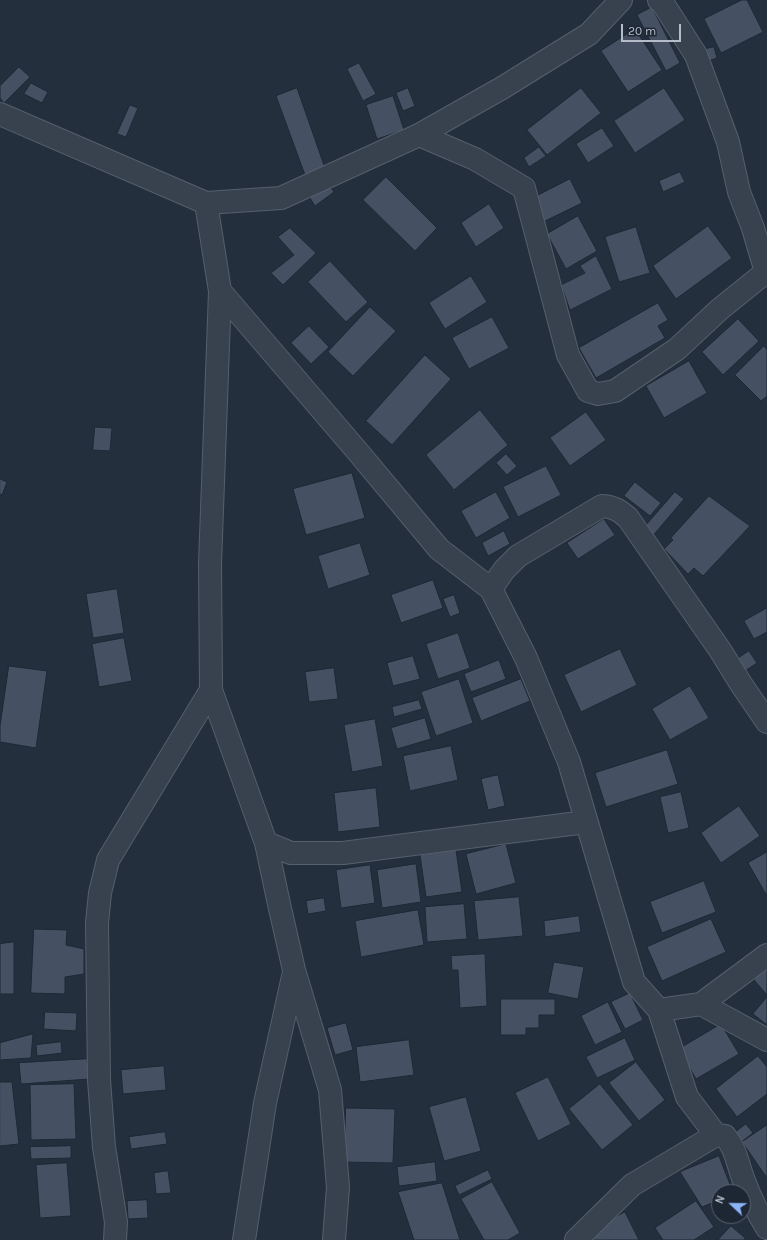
<!DOCTYPE html>
<html>
<head>
<meta charset="utf-8">
<style>
  body { margin:0 }
  #map { position:relative; width:767px; height:1240px; overflow:hidden; background:#242f3e; font-family:Karla,sans-serif }
  canvas { display:block }
  .north { position:absolute; left:711px; top:1184px; width:40px; height:40px; box-sizing:border-box; background:#1d2633; border:1px solid #59626f; border-radius:50%; rotate:292deg; font-size:11px; font-weight:700; line-height:16px; text-align:center; color:#b4bcc9 }
  .north::after { content:''; display:block; margin:auto; width:14px; height:18px; background:#8ab4f8; clip-path:polygon(50% 0,100% 100%,50% 72%,0 100%) }
  .scale { position:absolute; left:621px; top:24px; width:60px; height:18px; box-sizing:border-box; border:2px solid #b4bcc9; border-top:0; padding-left:5px; font-size:12px; line-height:14px; white-space:nowrap; color:#b4bcc9; -webkit-text-stroke:3px #1d2633; paint-order:stroke }
</style>
</head>
<body>
<div id="map">
<canvas width="767" height="1240"></canvas>
<div class="north">N</div>
<div class="scale">20 m</div>
</div>
<script>
const c = document.querySelector('canvas').getContext('2d');
c.lineJoin = 'round';
function fill(path, color) {
  c.fillStyle = color;
  c.fill(path, 'evenodd');
}
function strokePath(path, color, width, dash) {
  c.strokeStyle = color;
  c.lineWidth = width;
  c.lineCap = dash ? 'butt' : 'round';
  c.setLineDash(dash || []);
  c.stroke(path);
}
const building = new Path2D(`
  M 742,0 L 747,0 L 763,32 L 721,53 L 704,19 Z
  M 652,7 L 680,63 L 666,71 L 637,15 Z
  M 635,29 L 662,70 L 628,92 L 601,51 Z
  M 714,47 L 717,58 L 705,62 L 701,50 Z
  M 359,63 L 376,94 L 363,101 L 347,69 Z
  M 19,67 L 30,77 L 4,103 L 0,98 L 0,86 Z
  M 31,83 L 48,92 L 42,103 L 24,94 Z
  M 297,88 L 325,168 L 305,175 L 276,96 Z
  M 408,88 L 415,106 L 403,111 L 396,93 Z
  M 581,88 L 601,113 L 547,155 L 527,130 Z
  M 664,88 L 685,120 L 635,153 L 614,121 Z
  M 393,96 L 404,130 L 377,139 L 366,105 Z
  M 130,105 L 138,108 L 126,137 L 117,134 Z
  M 602,128 L 614,146 L 588,163 L 576,144 Z
  M 539,147 L 546,156 L 529,167 L 524,158 Z
  M 680,172 L 685,182 L 663,192 L 659,181 Z
  M 386,177 L 437,228 L 415,251 L 363,200 Z
  M 570,179 L 582,203 L 543,222 L 531,199 Z
  M 329,185 L 334,192 L 315,206 L 310,198 Z
  M 489,204 L 504,228 L 476,247 L 461,223 Z
  M 578,216 L 597,251 L 566,269 L 547,234 Z
  M 708,226 L 732,258 L 676,299 L 653,266 Z
  M 636,227 L 650,273 L 619,282 L 605,237 Z
  M 290,228 L 316,253 L 283,285 L 271,273 L 294,255 L 278,237 Z
  M 596,256 L 612,289 L 570,310 L 561,285 L 585,273 L 580,266 Z
  M 330,261 L 368,302 L 346,322 L 308,282 Z
  M 471,276 L 487,302 L 445,329 L 429,303 Z
  M 658,303 L 668,320 L 658,326 L 665,338 L 596,378 L 579,348 Z
  M 370,307 L 396,331 L 353,376 L 328,352 Z
  M 492,317 L 509,348 L 469,369 L 452,338 Z
  M 738,319 L 759,341 L 723,375 L 702,352 Z
  M 309,326 L 329,347 L 311,364 L 291,343 Z
  M 764,346 L 767,350 L 767,396 L 761,401 L 735,375 Z
  M 425,355 L 451,379 L 392,445 L 366,421 Z
  M 689,361 L 707,393 L 664,418 L 646,386 Z
  M 480,410 L 508,445 L 454,490 L 426,455 Z
  M 586,412 L 606,440 L 570,466 L 550,438 Z
  M 95,427 L 112,428 L 110,451 L 93,450 Z
  M 506,454 L 517,466 L 507,475 L 496,463 Z
  M 546,466 L 561,495 L 518,517 L 503,487 Z
  M 352,473 L 365,518 L 306,535 L 293,489 Z
  M 0,479 L 7,482 L 2,495 L 0,494 Z
  M 635,482 L 661,503 L 650,516 L 624,496 Z
  M 496,492 L 510,518 L 476,538 L 461,511 Z
  M 675,492 L 684,499 L 651,538 L 642,530 Z
  M 709,496 L 750,526 L 703,576 L 694,568 L 688,574 L 664,549 L 673,540 L 671,538 Z
  M 604,519 L 615,535 L 578,559 L 567,543 Z
  M 504,531 L 510,544 L 488,556 L 482,543 Z
  M 360,543 L 370,575 L 328,589 L 318,556 Z
  M 433,580 L 443,608 L 401,623 L 391,595 Z
  M 117,589 L 124,633 L 93,638 L 86,594 Z
  M 454,595 L 460,613 L 450,617 L 443,599 Z
  M 767,608 L 767,632 L 754,639 L 744,621 Z
  M 458,633 L 470,668 L 438,679 L 426,644 Z
  M 124,638 L 132,681 L 99,687 L 92,644 Z
  M 620,649 L 637,685 L 581,712 L 564,675 Z
  M 749,651 L 757,663 L 739,675 L 731,663 Z
  M 413,656 L 420,679 L 393,686 L 387,663 Z
  M 499,660 L 506,679 L 471,692 L 464,674 Z
  M 9,666 L 47,671 L 36,748 L 0,742 L 0,726 Z
  M 334,668 L 338,699 L 309,702 L 305,672 Z
  M 459,679 L 473,723 L 436,736 L 421,692 Z
  M 521,679 L 530,701 L 481,721 L 472,698 Z
  M 690,686 L 709,718 L 670,740 L 652,709 Z
  M 419,700 L 422,709 L 394,717 L 392,707 Z
  M 425,718 L 431,739 L 397,749 L 391,728 Z
  M 375,719 L 383,766 L 352,772 L 344,725 Z
  M 451,746 L 458,780 L 410,791 L 403,756 Z
  M 667,750 L 678,784 L 606,807 L 595,773 Z
  M 498,775 L 505,806 L 488,810 L 481,779 Z
  M 376,788 L 380,827 L 338,832 L 334,793 Z
  M 681,792 L 689,828 L 668,833 L 660,797 Z
  M 739,806 L 760,836 L 721,863 L 701,833 Z
  M 506,844 L 516,883 L 476,894 L 466,854 Z
  M 456,850 L 462,892 L 426,897 L 420,855 Z
  M 767,852 L 767,896 L 748,863 Z
  M 416,864 L 421,902 L 382,908 L 377,870 Z
  M 370,865 L 375,903 L 341,908 L 336,870 Z
  M 704,881 L 716,912 L 662,933 L 650,902 Z
  M 519,897 L 523,936 L 478,940 L 474,901 Z
  M 324,898 L 326,911 L 308,914 L 306,901 Z
  M 464,904 L 467,939 L 427,942 L 425,907 Z
  M 418,910 L 424,945 L 361,957 L 355,921 Z
  M 579,916 L 581,932 L 545,937 L 544,921 Z
  M 711,919 L 726,952 L 662,981 L 647,947 Z
  M 34,929 L 67,930 L 66,945 L 84,949 L 84,974 L 65,977 L 65,994 L 31,993 Z
  M 14,942 L 14,994 L 0,994 L 0,944 Z
  M 485,954 L 487,1006 L 460,1008 L 458,970 L 452,970 L 451,956 Z
  M 554,962 L 584,967 L 578,999 L 548,993 Z
  M 767,967 L 767,993 L 766,994 L 754,980 Z
  M 630,993 L 643,1020 L 625,1029 L 611,1002 Z
  M 767,997 L 767,1025 L 753,1014 Z
  M 501,999 L 555,999 L 555,1015 L 539,1015 L 539,1028 L 526,1028 L 526,1035 L 501,1035 Z
  M 608,1002 L 622,1032 L 595,1045 L 581,1016 Z
  M 45,1012 L 77,1013 L 76,1031 L 44,1029 Z
  M 346,1023 L 353,1050 L 335,1055 L 327,1028 Z
  M 721,1024 L 739,1054 L 696,1079 L 679,1049 Z
  M 33,1034 L 31,1058 L 0,1060 L 0,1043 Z
  M 625,1038 L 635,1060 L 597,1078 L 586,1057 Z
  M 409,1040 L 414,1075 L 360,1082 L 356,1047 Z
  M 61,1042 L 62,1053 L 37,1056 L 36,1045 Z
  M 758,1056 L 767,1067 L 767,1094 L 737,1117 L 716,1089 Z
  M 87,1059 L 89,1079 L 21,1084 L 19,1063 Z
  M 636,1062 L 665,1100 L 639,1121 L 609,1083 Z
  M 164,1066 L 166,1090 L 123,1094 L 121,1070 Z
  M 548,1077 L 571,1124 L 538,1141 L 515,1093 Z
  M 0,1082 L 12,1082 L 19,1144 L 0,1146 Z
  M 74,1084 L 76,1139 L 31,1140 L 30,1085 Z
  M 600,1084 L 633,1125 L 602,1150 L 569,1109 Z
  M 466,1097 L 481,1151 L 444,1161 L 429,1107 Z
  M 346,1108 L 395,1109 L 393,1163 L 344,1162 Z
  M 746,1124 L 753,1133 L 740,1143 L 733,1134 Z
  M 767,1125 L 767,1178 L 742,1142 Z
  M 165,1132 L 167,1144 L 131,1149 L 129,1137 Z
  M 71,1146 L 71,1158 L 31,1159 L 30,1147 Z
  M 719,1156 L 733,1192 L 719,1192 L 719,1200 L 702,1207 L 680,1172 Z
  M 435,1162 L 437,1181 L 399,1186 L 397,1167 Z
  M 67,1163 L 71,1216 L 40,1218 L 36,1165 Z
  M 488,1170 L 492,1179 L 459,1195 L 455,1186 Z
  M 168,1171 L 171,1193 L 156,1194 L 154,1173 Z
  M 492,1182 L 520,1233 L 508,1240 L 484,1240 L 461,1199 Z
  M 442,1183 L 460,1240 L 414,1240 L 398,1192 Z
  M 147,1200 L 148,1218 L 128,1219 L 127,1201 Z
  M 696,1201 L 714,1227 L 694,1240 L 663,1240 L 655,1228 Z
  M 625,1212 L 639,1240 L 592,1240 L 588,1232 Z
  M 731,1226 L 745,1238 L 744,1240 L 718,1240 Z`);
fill(building, '#455162');
strokePath(building, '#1f2835', 1);
const street = new Path2D(`
  M 0,114 L 206,203 L 220,291 L 210,564 L 211,690 L 266,843 L 279,904 L 294,970 L 330,1090 L 338,1187 L 334,1240
  M 419,135 L 475,159 L 524,188 L 568,355 L 588,391 L 598,394 L 615,391 L 677,349 L 720,309 L 766,272 L 753,228 L 739,192 L 728,142 L 696,55 L 664,5 L 659,0
  M 206,203 L 281,198 L 419,135 L 502,88 L 589,34 L 621,0
  M 220,291 L 358,452 L 439,549 L 491,589 L 526,658 L 569,762 L 634,982 L 659,1010 L 687,1097 L 716,1135
  M 491,589 L 504,570 L 518,556 L 602,506 C 614,507 619,510 628,518 L 720,650 L 741,684 L 767,722
  M 266,843 L 291,853 L 343,853 L 586,822
  M 701,1004 L 767,1040
  M 659,1010 L 701,1004 L 767,955
  M 115,1240 L 116,1222 L 104,1147 L 99,1080 L 97,923 L 100,893 L 108,860 L 211,690
  M 244,1240 L 265,1103 L 294,972
  M 576,1240 L 632,1185 L 716,1135 L 725,1136 C 736,1149 737,1162 743,1178 C 749,1195 757,1212 767,1228`);
strokePath(street, '#565f6c', 24);
strokePath(street, '#38414e', 22);
</script>
</body>
</html>
